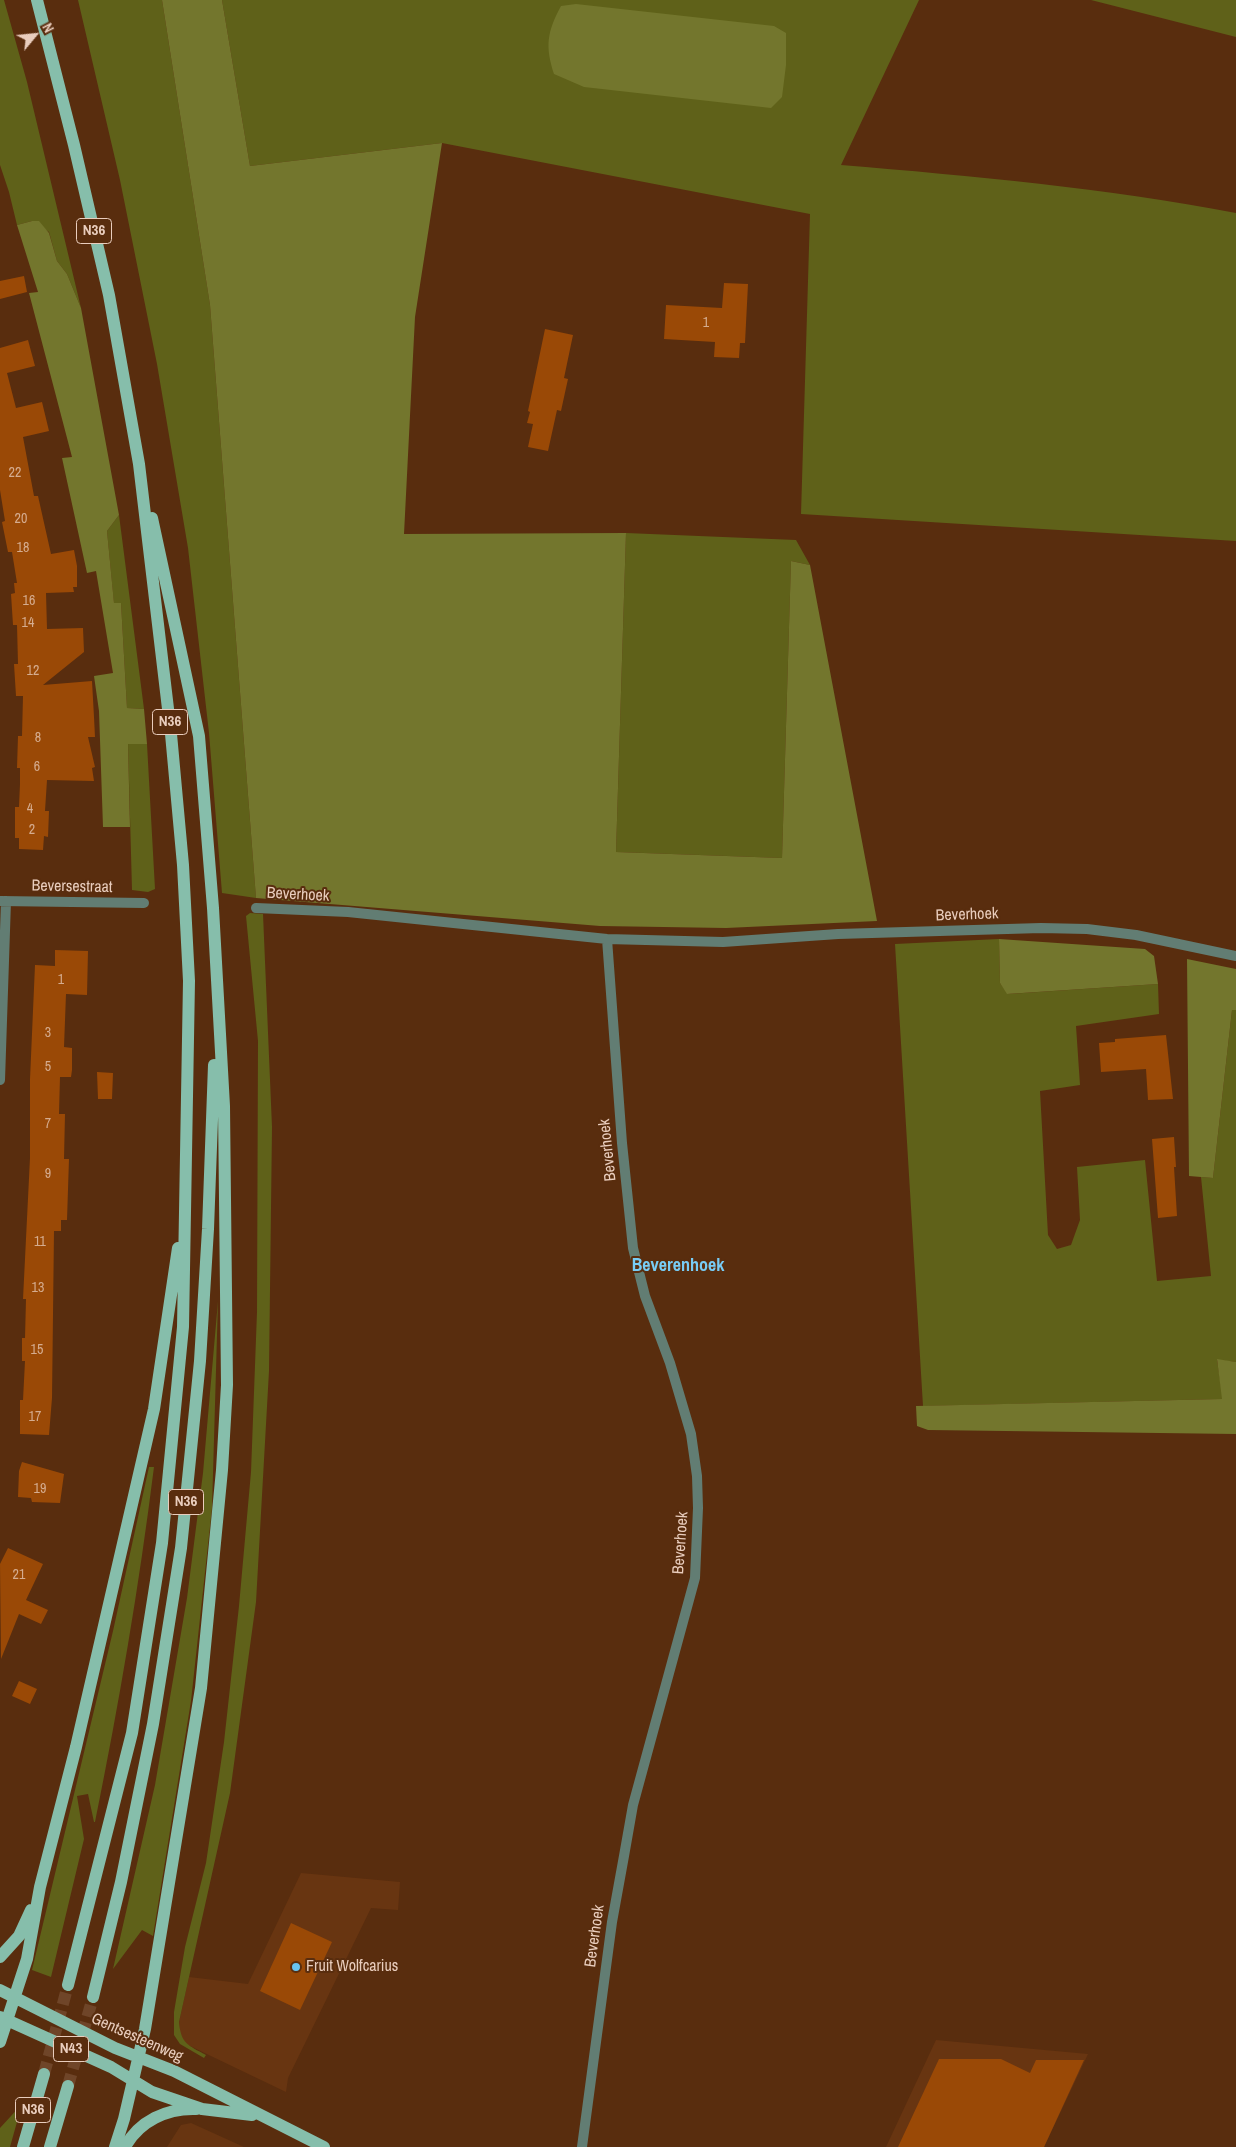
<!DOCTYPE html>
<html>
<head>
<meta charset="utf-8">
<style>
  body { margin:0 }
  #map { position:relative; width:1236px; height:2147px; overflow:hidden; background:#592d0e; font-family:"Archivo Narrow",sans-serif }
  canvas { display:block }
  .north { position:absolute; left:10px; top:10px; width:50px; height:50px; -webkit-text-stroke:4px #592d0e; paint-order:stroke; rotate:62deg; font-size:14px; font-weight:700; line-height:20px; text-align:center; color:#e9cdbd }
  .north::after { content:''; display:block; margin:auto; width:18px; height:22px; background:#e9cdbd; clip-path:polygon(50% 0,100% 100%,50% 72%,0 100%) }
</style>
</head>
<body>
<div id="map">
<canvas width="1236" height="2147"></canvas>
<div class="north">N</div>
</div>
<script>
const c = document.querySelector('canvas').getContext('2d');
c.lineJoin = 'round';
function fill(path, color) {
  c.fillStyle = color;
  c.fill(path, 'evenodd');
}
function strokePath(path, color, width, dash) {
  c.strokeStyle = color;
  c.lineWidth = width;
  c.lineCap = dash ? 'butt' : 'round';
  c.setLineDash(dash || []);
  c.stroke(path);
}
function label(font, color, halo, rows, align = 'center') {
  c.font = font + ' "Archivo Narrow",sans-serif';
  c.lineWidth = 4;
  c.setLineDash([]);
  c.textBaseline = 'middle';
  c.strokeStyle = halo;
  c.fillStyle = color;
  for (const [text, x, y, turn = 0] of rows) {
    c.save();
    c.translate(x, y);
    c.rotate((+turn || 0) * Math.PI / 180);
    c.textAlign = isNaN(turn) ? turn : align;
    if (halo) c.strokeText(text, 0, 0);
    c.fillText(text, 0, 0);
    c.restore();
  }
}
fill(new Path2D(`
  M 301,1873 L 400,1882 L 398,1910 L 371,1908 L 288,2078 L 286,2092 L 188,2045 L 180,2037 L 179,2022 L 189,1977 L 248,1984 Z
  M 936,2040 L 1088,2054 L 1044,2147 L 886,2147 Z
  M 191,2123 L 244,2147 L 167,2147 L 181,2125 Z`), '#683511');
fill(new Path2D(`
  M 0,0 L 4,0 L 27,82 L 81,308 L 67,274 L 57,261 L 49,232 L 32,221 L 17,225 L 9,192 L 0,165 Z
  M 78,0 L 162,0 L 210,305 L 256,898 L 222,893 L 209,733 L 188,548 L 157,364 L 120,180 Z
  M 222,0 L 919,0 L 841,165 C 973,176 1106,188 1236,213 L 1236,541 L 801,514 L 810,214 L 442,143 L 250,166 Z
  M 1091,0 L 1236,0 L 1236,37 Z
  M 119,515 L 144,709 L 127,708 L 121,603 L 114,604 L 107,531 Z
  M 626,533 L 796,540 L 810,565 L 791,561 L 782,858 L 616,852 Z
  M 128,744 L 147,744 L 155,889 L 148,892 L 132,890 Z
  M 250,913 L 263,914 L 272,1127 L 269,1371 L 256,1602 L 230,1793 L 179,2022 C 181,2044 188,2045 206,2055 L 204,2058 L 180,2044 L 174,2035 L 174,2012 L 185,1947 L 206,1863 L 224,1742 L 239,1606 L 251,1472 L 257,1312 L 258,1041 L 246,916 Z
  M 999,939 L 1000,983 L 1008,994 L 1158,984 L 1159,1014 L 1076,1026 L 1080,1085 L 1040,1091 L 1048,1235 L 1057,1249 L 1071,1245 L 1080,1220 L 1077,1167 L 1145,1160 L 1157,1281 L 1211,1276 L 1201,1177 L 1213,1178 L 1232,1010 L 1236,1010 L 1236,1362 L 1217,1360 L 1223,1399 L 923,1406 L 895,944 Z
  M 218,1301 L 212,1508 L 191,1701 L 153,1936 L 142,1930 L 113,1969 L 155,1785 L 187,1598 L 203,1473 Z
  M 149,1467 L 154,1467 C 139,1587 119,1704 95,1822 L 94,1822 L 88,1794 L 77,1796 L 84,1839 L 51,1977 L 32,1970 L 113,1631 Z
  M 22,2104 L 10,2147 L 0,2147 L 0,2128 Z`), '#5f6119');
fill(new Path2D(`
  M 162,0 L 222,0 L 250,166 L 442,143 L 415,317 L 404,534 L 626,533 L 616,852 L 782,858 L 791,561 L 810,565 L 877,921 L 726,928 L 600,926 L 256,898 L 210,305 Z
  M 576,4 L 774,26 L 786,33 L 786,65 L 782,97 L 771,108 L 584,87 L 554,74 C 545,46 547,32 561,6 Z
  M 32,221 L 39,221 L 49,233 L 57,261 L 67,274 L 81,308 L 119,515 L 107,531 L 114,603 L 121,603 L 127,708 L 144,709 L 147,744 L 128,744 L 130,827 L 103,827 L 99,711 L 94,676 L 113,673 L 96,571 L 87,573 L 62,458 L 72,457 L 29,293 L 38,292 L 17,225 Z
  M 999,939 L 1145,949 L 1154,956 L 1158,984 L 1007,994 L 1000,983 Z
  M 1187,959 L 1236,969 L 1236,1010 L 1232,1010 L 1213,1178 L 1189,1176 Z
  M 1217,1359 L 1236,1362 L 1236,1434 L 928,1430 L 917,1426 L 916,1406 L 1222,1399 Z`), '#73762d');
fill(new Path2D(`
  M 24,276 L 27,292 L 0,299 L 0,281 Z
  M 724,283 L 748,284 L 745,343 L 740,343 L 739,358 L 714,357 L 715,342 L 664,339 L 666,305 L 722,308 Z
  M 545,329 L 573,335 L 564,378 L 568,379 L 566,388 L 561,411 L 557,410 L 548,451 L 528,447 L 533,424 L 527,423 L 530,412 L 528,411 Z
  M 28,340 L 35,366 L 7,373 L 16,408 L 42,402 L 49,431 L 23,437 L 34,496 L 38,496 L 51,554 L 74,550 L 77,566 L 77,587 L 73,587 L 74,592 L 46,593 L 47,629 L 83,628 L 84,652 L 43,685 L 92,681 L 94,717 L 95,737 L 88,737 L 95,767 L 92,768 L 94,781 L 47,780 L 45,811 L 49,811 L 48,837 L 44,836 L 43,850 L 19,849 L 19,838 L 15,838 L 15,807 L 19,807 L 20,784 L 20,768 L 17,768 L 18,736 L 22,736 L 23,696 L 16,696 L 14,664 L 18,664 L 17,625 L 13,625 L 11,594 L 15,593 L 14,583 L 17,583 L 12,552 L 8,552 L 2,522 L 5,521 L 0,490 L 0,348 Z
  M 55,950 L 88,951 L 87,995 L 66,994 L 64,1047 L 72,1048 L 72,1070 L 71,1077 L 60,1077 L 59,1114 L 65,1114 L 64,1159 L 69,1159 L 67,1220 L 61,1220 L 61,1231 L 54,1231 L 52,1398 L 49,1435 L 20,1434 L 20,1400 L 23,1400 L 25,1361 L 22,1361 L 22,1338 L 25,1338 L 26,1299 L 23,1299 L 30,1158 L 30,1079 L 35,965 L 55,966 Z
  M 1166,1035 L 1173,1099 L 1148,1100 L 1146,1069 L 1101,1072 L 1099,1043 L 1115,1042 L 1115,1039 Z
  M 97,1072 L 113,1073 L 112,1099 L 98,1099 Z
  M 1174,1137 L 1176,1167 L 1174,1167 L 1177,1216 L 1158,1218 L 1152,1139 Z
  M 22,1462 L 64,1474 L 60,1503 L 32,1502 L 31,1498 L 18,1497 L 19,1471 Z
  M 8,1548 L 43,1564 L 26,1600 L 48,1610 L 41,1624 L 19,1614 L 1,1659 L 0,1564 Z
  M 19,1681 L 37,1689 L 30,1704 L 12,1696 Z
  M 291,1923 L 332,1942 L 300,2010 L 260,1991 Z
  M 939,2059 L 1001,2059 L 1030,2073 L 1036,2060 L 1084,2060 L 1044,2147 L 898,2147 Z`), '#9a4906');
strokePath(new Path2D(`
  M 44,2074 L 68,1985
  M 68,2086 L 93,1997`), '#6f4528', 12, [12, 6]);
strokePath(new Path2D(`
  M 0,901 L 144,903
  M 256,908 L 348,912 L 607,939 L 723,942 L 838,934 L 1041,928 L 1087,929 L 1136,935 L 1236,956
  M 0,1080 L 6,901
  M 582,2147 L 612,1922 L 624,1856 L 633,1805 L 695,1578 L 698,1508 L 697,1476 L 691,1434 L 670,1363 L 645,1296 L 633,1248 L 622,1143 L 607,939`), '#627d73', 10);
strokePath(new Path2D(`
  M 37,0 L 74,145 L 109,295 L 139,464 L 171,734 L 183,865 L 189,981 L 183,1327 L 162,1543 L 132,1733 L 68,1985
  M 0,1957 L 19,1936 L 31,1910
  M 0,1990 L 115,2048 L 174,2071 L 324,2147
  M 93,1997 L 121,1882 L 153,1724 L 181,1548 L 200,1361 L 208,1229 L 214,1065
  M 0,2017 L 111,2067 L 152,2092 L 202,2109 L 252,2115
  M 0,2042 L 27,1959 L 40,1887 L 76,1747 L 154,1409 L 178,1248
  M 23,2147 L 44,2074
  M 50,2147 L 68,2086
  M 115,2147 L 124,2119 L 145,2029 L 201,1688 L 222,1470 L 227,1385 L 224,1106 L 213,908 L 199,736 L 152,518
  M 125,2147 C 139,2121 167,2108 196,2109`), '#86beab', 12);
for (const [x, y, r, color] of [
  [296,1967,5,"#68c4f0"]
]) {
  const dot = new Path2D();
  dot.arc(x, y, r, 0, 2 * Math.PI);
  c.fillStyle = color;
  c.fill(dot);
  strokePath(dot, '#592d0e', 2);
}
label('14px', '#d5ac8f', null, [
  ["1",706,323],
  ["22",15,473],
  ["20",21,519],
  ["18",23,548],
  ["16",29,601],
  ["14",28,623],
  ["12",33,671],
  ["8",38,738],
  ["6",37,767],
  ["4",30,809],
  ["2",32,830],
  ["1",61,980],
  ["3",48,1033],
  ["5",48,1067],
  ["7",48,1124],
  ["9",48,1174],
  ["11",40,1242],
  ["13",38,1288],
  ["15",37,1350],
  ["17",35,1417],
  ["19",40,1489],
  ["21",19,1575]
]);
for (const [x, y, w] of [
  [94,231,35],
  [170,722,35],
  [186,1502,35],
  [71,2049,35],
  [33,2110,35]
]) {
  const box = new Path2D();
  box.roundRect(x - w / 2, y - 12.5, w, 25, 4);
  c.fillStyle = '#592d0e';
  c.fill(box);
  strokePath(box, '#e9cdbd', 1);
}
label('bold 15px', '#e9cdbd', null, [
  ["N36",94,231],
  ["N36",170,722],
  ["N36",186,1502],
  ["N43",71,2049],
  ["N36",33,2110]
]);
label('16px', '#e9cdbd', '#592d0e', [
  ["Beversestraat",72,887,1],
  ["Beverhoek",298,895,3],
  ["Beverhoek",967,915,-2],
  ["Beverhoek",608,1150,-96],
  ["Beverhoek",681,1543,-86],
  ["Beverhoek",595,1936,-82],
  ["Gentsesteenweg",137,2038,24]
]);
label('16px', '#e9cdbd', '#592d0e', [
  ["Fruit Wolfcarius",306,1967]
], 'left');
label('bold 18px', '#78ccf5', '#592d0e', [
  ["Beverenhoek",678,1266]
]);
</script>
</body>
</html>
